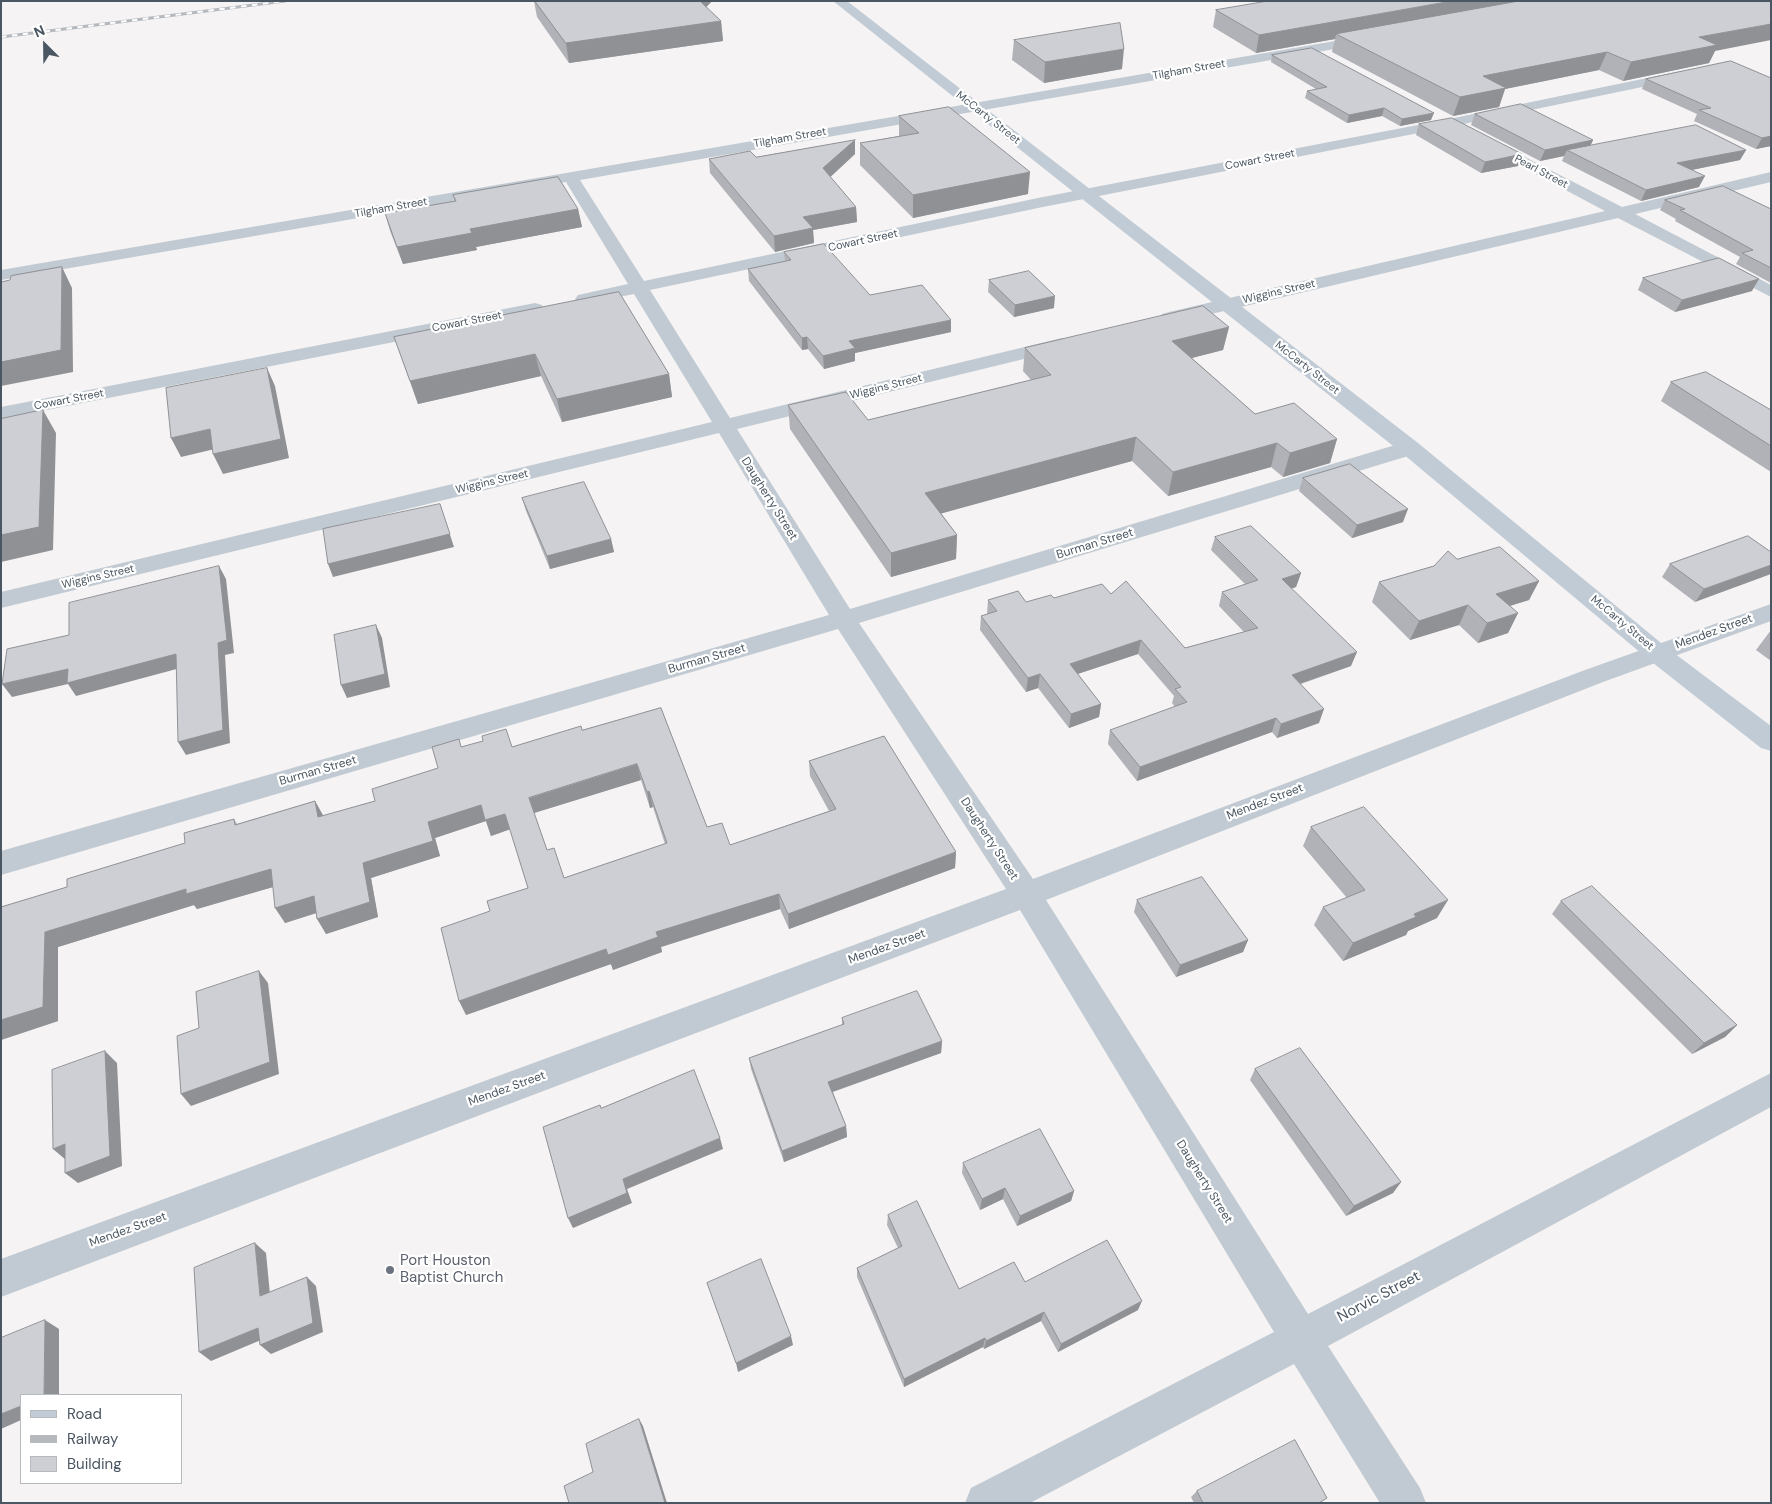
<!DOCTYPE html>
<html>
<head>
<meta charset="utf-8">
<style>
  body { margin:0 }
  #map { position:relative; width:1772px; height:1504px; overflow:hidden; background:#f5f3f3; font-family:"DM Sans",sans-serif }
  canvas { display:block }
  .frame { position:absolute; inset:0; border:2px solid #4a5661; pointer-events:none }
  .legend { position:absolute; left:20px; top:1394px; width:162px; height:90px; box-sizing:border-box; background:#fff; border:1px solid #b7bbc0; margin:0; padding:6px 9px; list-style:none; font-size:15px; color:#4a5661 }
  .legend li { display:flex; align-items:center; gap:10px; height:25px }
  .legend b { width:25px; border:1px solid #b7bbc0 }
  .north { position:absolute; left:20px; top:20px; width:50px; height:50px; -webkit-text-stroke:4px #fff; paint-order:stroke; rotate:337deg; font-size:14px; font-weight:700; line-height:20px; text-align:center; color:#4a5661 }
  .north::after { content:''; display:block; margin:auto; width:18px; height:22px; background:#4a5661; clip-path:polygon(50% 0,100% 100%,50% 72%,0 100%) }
</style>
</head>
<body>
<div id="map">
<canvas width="1772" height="1504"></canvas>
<div class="frame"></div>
<ul class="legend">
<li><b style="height:6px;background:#c1cbd6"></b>Road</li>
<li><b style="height:6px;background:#b5b8bd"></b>Railway</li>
<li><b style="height:14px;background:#cdcfd5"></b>Building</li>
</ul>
<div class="north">N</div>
</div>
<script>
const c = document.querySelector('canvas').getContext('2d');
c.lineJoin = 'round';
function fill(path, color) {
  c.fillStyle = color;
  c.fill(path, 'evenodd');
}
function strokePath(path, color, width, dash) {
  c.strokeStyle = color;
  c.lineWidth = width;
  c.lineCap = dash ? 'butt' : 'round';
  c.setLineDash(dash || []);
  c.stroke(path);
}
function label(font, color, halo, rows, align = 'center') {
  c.font = font + ' "DM Sans",sans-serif';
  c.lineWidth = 4.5;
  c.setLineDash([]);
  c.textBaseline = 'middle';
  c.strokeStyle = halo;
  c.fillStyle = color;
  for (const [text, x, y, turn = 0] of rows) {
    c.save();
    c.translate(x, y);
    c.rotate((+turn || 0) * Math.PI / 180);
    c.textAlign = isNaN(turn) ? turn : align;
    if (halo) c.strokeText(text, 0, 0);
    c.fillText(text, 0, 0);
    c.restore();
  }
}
fill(new Path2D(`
  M 1370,35 L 1375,36 L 1377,39 L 1375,42 L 580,180 L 644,281 L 1038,198 L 1449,119 L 1681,71 L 1688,75 L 1681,79 L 1449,127 L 1038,208 L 650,290 L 730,418 L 1062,338 L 1069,340 L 1072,344 L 1069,348 L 737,429 L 850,609 L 1402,443 L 1410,442 L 1418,443 L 1421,448 L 1418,453 L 859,623 L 1033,879 L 1585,670 L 1771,604 L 1771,621 L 1603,682 L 1046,900 L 1308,1314 L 1771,1073 L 1771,1107 L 1328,1346 L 1420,1488 L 1426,1503 L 1380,1503 L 1294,1364 L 1030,1503 L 965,1503 L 971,1488 L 1274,1332 L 1020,910 L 1,1297 L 1,1259 L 1006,889 L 838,629 L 1,875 L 1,851 L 829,615 L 719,433 L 1,608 L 1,592 L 712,422 L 634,294 L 584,304 L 578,303 L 575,299 L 578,295 L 628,284 L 566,182 L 1,280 L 1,270 Z
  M 1486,137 L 1622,207 L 1771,172 L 1771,182 L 1635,214 L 1771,285 L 1771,297 L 1618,218 L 1169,324 L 1162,322 L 1160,318 L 1162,314 L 1169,312 L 1605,211 L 1481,145 L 1478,142 L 1481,139 Z
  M 535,303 L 542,305 L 544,309 L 542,313 L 1,419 L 1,407 Z`), '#c1cad2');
fill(new Path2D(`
  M 833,1 L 847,1 L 1418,443 L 1666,647 L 1771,726 L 1771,751 L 1761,748 L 1648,659 L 1402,453 Z`), '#c1cbd6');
const rail = new Path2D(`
  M 1,37 L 285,1`);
strokePath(rail, '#b5b8bd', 3);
strokePath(rail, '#fff', 2, [5.5]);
fill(new Path2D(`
  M 534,1 L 712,1 L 706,7 L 721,21 L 723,41 L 569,63 L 537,17 Z
  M 1216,10 L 1715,51 L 1709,63 L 1623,81 L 1599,70 L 1505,89 L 1499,107 L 1453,116 L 1332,52 L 1335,39 L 1256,53 L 1213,27 Z
  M 1014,40 L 1122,69 L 1044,83 L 1012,60 Z
  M 1272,55 L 1431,120 L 1400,126 L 1382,116 L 1347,123 L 1305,98 L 1307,91 L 1316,89 L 1271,62 Z
  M 1731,61 L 1771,146 L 1756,149 L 1694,121 L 1697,114 L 1642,89 L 1646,79 Z
  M 1475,114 L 1593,140 L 1590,146 L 1746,150 L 1740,160 L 1692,170 L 1699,187 L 1641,201 L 1562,161 L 1564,156 L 1540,161 L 1471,125 Z
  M 899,116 L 1028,194 L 913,218 L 860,165 L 860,143 L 899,136 Z
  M 1419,124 L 1518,166 L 1481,173 L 1416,135 Z
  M 855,140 L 855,154 L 830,177 L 856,207 L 857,222 L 813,230 L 814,243 L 775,252 L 710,173 L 709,159 L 756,157 Z
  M 453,195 L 578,209 L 582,227 L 476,247 L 477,250 L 403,264 L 390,231 L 385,213 L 455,201 Z
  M 1665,200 L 1771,209 L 1771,283 L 1736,264 L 1740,257 L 1675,221 L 1676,219 L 1660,210 Z
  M 784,252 L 870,295 L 951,332 L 855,353 L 855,361 L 824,369 L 808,349 L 802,350 L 749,281 L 748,269 L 785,261 Z
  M 1643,278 L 1752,291 L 1675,312 L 1638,290 Z
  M 989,280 L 1054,308 L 1014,317 L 988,292 Z
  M 619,292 L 669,374 L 672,397 L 562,422 L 541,376 L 418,404 L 394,337 Z
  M 1229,327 L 1223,350 L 1192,358 L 1255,414 L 1337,439 L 1330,463 L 1283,477 L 1271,467 L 1168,496 L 1132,461 L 941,513 L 957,535 L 956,559 L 891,577 L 790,429 L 788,405 L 868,420 L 1031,380 L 1023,371 L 1025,348 Z
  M 1671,382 L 1771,410 L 1771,472 L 1661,401 Z
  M 1303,478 L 1403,522 L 1352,538 L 1299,491 Z
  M 522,498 L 611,539 L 614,552 L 550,569 L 526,511 Z
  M 1748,536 L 1695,602 L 1662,577 L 1670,564 Z
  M 1215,537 L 1301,573 L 1296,587 L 1291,589 L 1351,666 L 1301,684 L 1319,723 L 1277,738 L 1272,732 L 1137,781 L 1108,744 L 1110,730 L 1175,707 L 1172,703 L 1174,696 L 1138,654 L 1078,674 L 1101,704 L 1099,717 L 1069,728 L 1038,688 L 1026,692 L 980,630 L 981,616 L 987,614 L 988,600 L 1026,602 L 1054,598 L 1111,594 L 1185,648 L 1244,632 L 1219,606 L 1222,592 L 1245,584 L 1211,550 Z
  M 1457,559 L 1539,581 L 1529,600 L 1510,606 L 1518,613 L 1508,633 L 1478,643 L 1459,625 L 1410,640 L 1372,602 L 1379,582 Z
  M 1771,630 L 1771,661 L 1756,650 Z
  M 661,708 L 707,827 L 730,845 L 829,811 L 810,776 L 809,761 L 956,852 L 955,868 L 789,929 L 780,909 L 661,947 L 662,952 L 613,970 L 611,964 L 466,1015 L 490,911 L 528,888 L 510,829 L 491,836 L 486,821 L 435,838 L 440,856 L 371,878 L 378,917 L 326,934 L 316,913 L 285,923 L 273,887 L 197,909 L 194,905 L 58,947 L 58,1021 L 1,1040 L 1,907 L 67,887 L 185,843 L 234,819 L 237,824 L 315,801 L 323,816 L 375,801 L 438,768 L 462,747 L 512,747 L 582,730 ZM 641,780 L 650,808 L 653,807 L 665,844 L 564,878 L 547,850 L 534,813 Z
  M 1311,827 L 1437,918 L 1408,931 L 1406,935 L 1343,961 L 1314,925 L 1323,907 L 1347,898 L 1303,846 Z
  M 1137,900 L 1248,940 L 1243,952 L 1176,977 L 1134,912 Z
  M 1561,901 L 1737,1025 L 1725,1037 L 1692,1054 L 1552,914 Z
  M 842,1018 L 942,1041 L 941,1053 L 833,1092 L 846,1126 L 847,1137 L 784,1162 L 751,1069 L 749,1058 L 842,1025 Z
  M 1255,1069 L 1401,1182 L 1393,1193 L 1346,1216 L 1250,1080 Z
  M 963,1163 L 1074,1191 L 1071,1201 L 1017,1226 L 1003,1199 L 980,1210 L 962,1173 Z
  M 888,1215 L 959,1289 L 1025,1282 L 1138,1310 L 1058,1352 L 1041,1321 L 984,1349 L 983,1347 L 904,1387 L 857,1277 L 857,1268 L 898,1248 L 887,1225 Z
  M 1197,1491 L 1322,1503 L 1194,1503 L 1191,1497 Z`), '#b0b2b7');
fill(new Path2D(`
  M 696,1 L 712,1 L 698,16 Z
  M 1452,1 L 1544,1 L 1336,34 L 1335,39 L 1256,53 L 1259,35 Z
  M 721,21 L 723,41 L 569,63 L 566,43 Z
  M 1771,24 L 1771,40 L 1715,51 L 1709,63 L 1623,81 L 1631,62 L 1699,37 Z
  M 1124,49 L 1122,69 L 1044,83 L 1045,62 Z
  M 1607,52 L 1599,70 L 1505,89 L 1499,107 L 1453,116 L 1460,97 L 1483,76 Z
  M 1384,108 L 1382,116 L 1347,123 L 1349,115 Z
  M 1434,113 L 1431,120 L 1400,126 L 1402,119 Z
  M 1771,136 L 1771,146 L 1756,149 L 1762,138 Z
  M 855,140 L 855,154 L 824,183 L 823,168 Z
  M 1593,140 L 1588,151 L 1567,150 L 1564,156 L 1540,161 L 1545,150 Z
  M 1746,150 L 1740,160 L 1672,174 L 1677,163 Z
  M 1522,154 L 1518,166 L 1481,173 L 1485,162 Z
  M 1030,172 L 1028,194 L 913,218 L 913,195 Z
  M 1705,176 L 1699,187 L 1641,201 L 1646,190 Z
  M 856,207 L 857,222 L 813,230 L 814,243 L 775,252 L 774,236 L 803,217 Z
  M 578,209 L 582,227 L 476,247 L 477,250 L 403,264 L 397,247 L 470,229 Z
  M 62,267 L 72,288 L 73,372 L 1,386 L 1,362 Z
  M 1759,279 L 1752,291 L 1675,312 L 1682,300 Z
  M 1055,296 L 1054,308 L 1014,317 L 1015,305 Z
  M 951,320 L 951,332 L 855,353 L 855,361 L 824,369 L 823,356 L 849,341 Z
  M 1229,327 L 1223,350 L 1168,364 L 1172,341 Z
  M 807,337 L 808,349 L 802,350 L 802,338 Z
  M 535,354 L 541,376 L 418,404 L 410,381 Z
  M 267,368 L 275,386 L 289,458 L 223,474 L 213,454 Z
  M 669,374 L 672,397 L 562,422 L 557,399 Z
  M 43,410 L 56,433 L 53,550 L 1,562 L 1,535 Z
  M 210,429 L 219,448 L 181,457 L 171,438 Z
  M 1136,437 L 1132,461 L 925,518 L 925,493 Z
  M 1337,439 L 1330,463 L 1283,477 L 1290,453 Z
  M 1277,443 L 1271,467 L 1168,496 L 1173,472 Z
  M 440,504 L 454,547 L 333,577 L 328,564 Z
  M 1408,509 L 1403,522 L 1352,538 L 1357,525 Z
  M 957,535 L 956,559 L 891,577 L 891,553 Z
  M 611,539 L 614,552 L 550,569 L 547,556 Z
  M 1771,565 L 1771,574 L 1695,602 L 1704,589 Z
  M 219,566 L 226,579 L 234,653 L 225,655 L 230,743 L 186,755 L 178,742 L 218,643 Z
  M 1301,573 L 1296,587 L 1278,593 L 1282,579 Z
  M 1539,581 L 1529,600 L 1486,613 L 1496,594 Z
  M 1468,605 L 1459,625 L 1410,640 L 1419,621 Z
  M 1518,613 L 1508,633 L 1478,643 L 1487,623 Z
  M 376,625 L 382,638 L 390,687 L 347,698 L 341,685 Z
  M 1141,640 L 1138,654 L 1068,677 L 1070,664 Z
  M 1357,652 L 1351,666 L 1287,688 L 1292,675 Z
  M 176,654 L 184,667 L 76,696 L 68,684 L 12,697 L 2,684 L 68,669 Z
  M 1040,674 L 1038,688 L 1026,692 L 1028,678 Z
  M 1101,704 L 1099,717 L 1069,728 L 1071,714 Z
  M 1324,709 L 1319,723 L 1277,738 L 1281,724 Z
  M 1276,718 L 1272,732 L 1137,781 L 1140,767 Z
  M 637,764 L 641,780 L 534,813 L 529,798 Z
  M 649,791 L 653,807 L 650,808 L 647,792 Z
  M 315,801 L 324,817 L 318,817 Z
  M 481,805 L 505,814 L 511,829 L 491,836 L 486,821 L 435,838 L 440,856 L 371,878 L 378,917 L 326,934 L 317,919 L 363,863 L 428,822 Z
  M 956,852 L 955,868 L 789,929 L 788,914 Z
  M 271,869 L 280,885 L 197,909 L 194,905 L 58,947 L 58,1021 L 1,1040 L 1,1020 L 45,932 L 186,889 Z
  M 779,894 L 780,909 L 661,947 L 662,952 L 613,970 L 608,955 L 656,932 Z
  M 314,896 L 323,911 L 285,923 L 275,908 Z
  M 1448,900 L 1437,918 L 1408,931 L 1406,935 L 1343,961 L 1353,943 L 1414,914 Z
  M 1248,940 L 1243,952 L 1176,977 L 1180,965 Z
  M 606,949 L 611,964 L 466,1015 L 459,1001 Z
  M 259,971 L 268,983 L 279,1074 L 191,1106 L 181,1094 Z
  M 1737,1025 L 1725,1037 L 1692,1054 L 1704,1043 Z
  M 942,1041 L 941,1053 L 829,1093 L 828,1082 Z
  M 105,1051 L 117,1063 L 122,1166 L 78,1183 L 65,1173 Z
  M 846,1126 L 847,1137 L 784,1162 L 782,1151 Z
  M 720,1138 L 723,1149 L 627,1189 L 632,1203 L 573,1228 L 568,1218 L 623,1179 Z
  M 65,1144 L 66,1160 L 53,1149 Z
  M 1401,1182 L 1393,1193 L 1346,1216 L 1354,1206 Z
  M 1005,1188 L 1003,1199 L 980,1210 L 982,1199 Z
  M 1074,1191 L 1071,1201 L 1017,1226 L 1020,1216 Z
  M 255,1243 L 266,1253 L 271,1305 L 260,1296 Z
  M 307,1277 L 316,1286 L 323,1332 L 271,1354 L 260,1345 Z
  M 1142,1301 L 1138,1310 L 1058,1352 L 1061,1344 Z
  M 1044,1312 L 1041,1321 L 984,1349 L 986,1341 Z
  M 45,1320 L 59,1329 L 59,1395 L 44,1395 Z
  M 258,1328 L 268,1337 L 211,1361 L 199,1352 Z
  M 791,1336 L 793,1345 L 738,1372 L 736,1363 Z
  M 985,1338 L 983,1347 L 904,1387 L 904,1379 Z
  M 21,1406 L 21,1420 L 1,1429 L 1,1414 Z
  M 639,1419 L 643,1426 L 667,1503 L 665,1503 Z`), '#909195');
const building = new Path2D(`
  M 535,1 L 700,1 L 721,21 L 566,43 Z
  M 1268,1 L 1452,1 L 1259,35 L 1216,10 Z
  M 1519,1 L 1771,1 L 1771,24 L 1699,37 L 1717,45 L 1631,62 L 1607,52 L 1483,76 L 1506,88 L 1460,97 L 1336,34 Z
  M 1120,23 L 1124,49 L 1045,62 L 1014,40 Z
  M 1312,48 L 1434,113 L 1402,119 L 1384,108 L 1349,115 L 1307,91 L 1327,87 L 1272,55 Z
  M 1731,61 L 1771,78 L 1771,136 L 1762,138 L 1699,110 L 1711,108 L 1646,79 Z
  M 1521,104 L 1593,140 L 1545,150 L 1475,114 Z
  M 949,107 L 1030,172 L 913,195 L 860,143 L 919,133 L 899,116 Z
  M 1452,118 L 1522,154 L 1485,162 L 1419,124 Z
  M 1696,125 L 1746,150 L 1677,163 L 1705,176 L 1646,190 L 1567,150 Z
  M 855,140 L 823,168 L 856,207 L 803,217 L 813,228 L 774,236 L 709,159 L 750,151 L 756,157 Z
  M 558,177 L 578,209 L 470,229 L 472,233 L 397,247 L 385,213 L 456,201 L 453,195 Z
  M 1723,186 L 1771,209 L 1771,268 L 1742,253 L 1753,250 L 1680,210 L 1685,209 L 1665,200 Z
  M 824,244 L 870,295 L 922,285 L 951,320 L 849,341 L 855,348 L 823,356 L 807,337 L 802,338 L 748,269 L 791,260 L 784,252 Z
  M 1719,258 L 1759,279 L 1682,300 L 1643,278 Z
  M 62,267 L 61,350 L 1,362 L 1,282 L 10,280 L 11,276 Z
  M 1029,271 L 1055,296 L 1015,305 L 989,280 Z
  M 619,292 L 669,374 L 557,399 L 535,354 L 410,381 L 394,337 Z
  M 1203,306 L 1229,327 L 1172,341 L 1255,414 L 1294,403 L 1337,439 L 1290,453 L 1277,443 L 1173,472 L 1136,437 L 925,493 L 957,535 L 891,553 L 788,405 L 846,392 L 868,420 L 1051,375 L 1025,348 Z
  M 267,368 L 281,439 L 213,454 L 210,429 L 171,438 L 166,388 Z
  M 1706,372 L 1771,410 L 1771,446 L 1671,382 Z
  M 43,410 L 39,527 L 1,535 L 1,419 Z
  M 1350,464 L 1408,509 L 1357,525 L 1303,478 Z
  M 584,482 L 611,539 L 547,556 L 522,498 Z
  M 440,504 L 450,534 L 328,564 L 323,529 Z
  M 1251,526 L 1301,573 L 1282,579 L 1357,652 L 1292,675 L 1324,709 L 1281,724 L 1276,718 L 1140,767 L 1110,730 L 1187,702 L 1175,689 L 1181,687 L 1141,640 L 1070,664 L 1101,704 L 1071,714 L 1040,674 L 1028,678 L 981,616 L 997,611 L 988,600 L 1018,591 L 1026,602 L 1051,595 L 1054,598 L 1102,584 L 1111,594 L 1126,581 L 1185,648 L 1258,628 L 1222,592 L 1258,580 L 1215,537 Z
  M 1748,536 L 1771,552 L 1771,565 L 1704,589 L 1670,564 Z
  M 1500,547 L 1539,581 L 1496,594 L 1518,613 L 1487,623 L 1468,605 L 1419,621 L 1379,582 L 1434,566 L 1448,551 L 1457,559 Z
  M 219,566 L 227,640 L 218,643 L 223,730 L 178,742 L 176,654 L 67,683 L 68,669 L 2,684 L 7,649 L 69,635 L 69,603 Z
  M 376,625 L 385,674 L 341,685 L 334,635 Z
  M 661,708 L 707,827 L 722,823 L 730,845 L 836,809 L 809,761 L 884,736 L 956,852 L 788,914 L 779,894 L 656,932 L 658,937 L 608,955 L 606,949 L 459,1001 L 441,928 L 490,911 L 487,901 L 528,888 L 505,814 L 485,820 L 481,805 L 428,822 L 433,841 L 363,863 L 370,902 L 317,919 L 314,896 L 275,908 L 271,869 L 186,894 L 186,889 L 45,932 L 43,1007 L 1,1020 L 1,907 L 67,887 L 67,879 L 185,843 L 184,833 L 234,819 L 235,825 L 315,801 L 318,817 L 375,801 L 372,789 L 438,768 L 432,747 L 459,739 L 461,747 L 483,741 L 482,736 L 506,729 L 512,747 L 581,726 L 582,730 ZM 637,764 L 647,792 L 649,791 L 667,843 L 564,878 L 554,848 L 547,850 L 529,798 Z
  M 1364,807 L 1448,900 L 1414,914 L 1416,917 L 1353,943 L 1323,907 L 1365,890 L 1311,827 Z
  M 1202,877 L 1248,940 L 1180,965 L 1137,900 Z
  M 1592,886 L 1737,1025 L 1704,1043 L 1561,901 Z
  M 259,971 L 270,1062 L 181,1094 L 177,1036 L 199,1028 L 196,992 Z
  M 917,991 L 942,1041 L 828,1082 L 846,1126 L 782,1151 L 749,1058 L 844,1024 L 842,1018 Z
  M 1300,1048 L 1401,1182 L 1354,1206 L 1255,1069 Z
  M 105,1051 L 110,1156 L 65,1173 L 65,1144 L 53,1149 L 52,1070 Z
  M 694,1070 L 720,1138 L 623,1179 L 627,1193 L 568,1218 L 543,1127 L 600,1105 L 601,1108 Z
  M 1040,1129 L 1074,1191 L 1020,1216 L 1005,1188 L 982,1199 L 963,1163 Z
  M 917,1201 L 959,1289 L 1014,1262 L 1025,1282 L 1107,1240 L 1142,1301 L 1061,1344 L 1044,1312 L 986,1341 L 985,1338 L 904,1379 L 857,1268 L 902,1246 L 888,1215 Z
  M 255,1243 L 260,1296 L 307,1277 L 313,1323 L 260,1345 L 258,1328 L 199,1352 L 194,1268 Z
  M 761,1259 L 791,1336 L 736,1363 L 707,1283 Z
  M 45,1320 L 44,1395 L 21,1395 L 21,1406 L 1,1414 L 1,1338 Z
  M 639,1419 L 665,1503 L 569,1503 L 564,1486 L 593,1472 L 586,1444 Z
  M 1295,1440 L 1327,1498 L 1319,1503 L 1203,1503 L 1197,1491 Z`);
fill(building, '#cdcfd5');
strokePath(building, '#909195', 1);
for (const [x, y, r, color] of [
  [390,1270,5,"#6b7280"]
]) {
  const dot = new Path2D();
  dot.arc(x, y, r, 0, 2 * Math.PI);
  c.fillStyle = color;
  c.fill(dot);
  strokePath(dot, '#fff', 2);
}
label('11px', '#4a5661', '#fff', [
  ["Tilgham Street",1189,70,-10],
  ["McCarty Street",988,118,38],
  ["Tilgham Street",790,138,-10],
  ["Cowart Street",1260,160,-11],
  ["Pearl Street",1541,172,28],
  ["Tilgham Street",391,208,-10],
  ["Cowart Street",863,241,-12],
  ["Wiggins Street",1279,292,-13],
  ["Cowart Street",467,322,-11],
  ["McCarty Street",1307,368,38],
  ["Wiggins Street",886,387,-14],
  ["Cowart Street",69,400,-11],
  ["Wiggins Street",492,482,-13],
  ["Wiggins Street",98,577,-13],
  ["McCarty Street",1622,623,40]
]);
label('12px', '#4a5661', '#fff', [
  ["Daugherty Street",769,499,58],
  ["Burman Street",1095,544,-17],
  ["Mendez Street",1714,632,-20],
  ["Burman Street",707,659,-16],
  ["Burman Street",318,771,-16],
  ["Mendez Street",1265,802,-21],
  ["Daugherty Street",989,839,57],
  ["Mendez Street",887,947,-20],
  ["Mendez Street",507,1089,-20],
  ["Daugherty Street",1204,1182,58],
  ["Mendez Street",128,1230,-20]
]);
label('15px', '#5b616d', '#fff', [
  ["Port Houston",400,1261],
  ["Baptist Church",400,1278]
], 'left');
label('15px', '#4a5661', '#fff', [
  ["Norvic Street",1379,1297,-28]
]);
</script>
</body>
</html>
